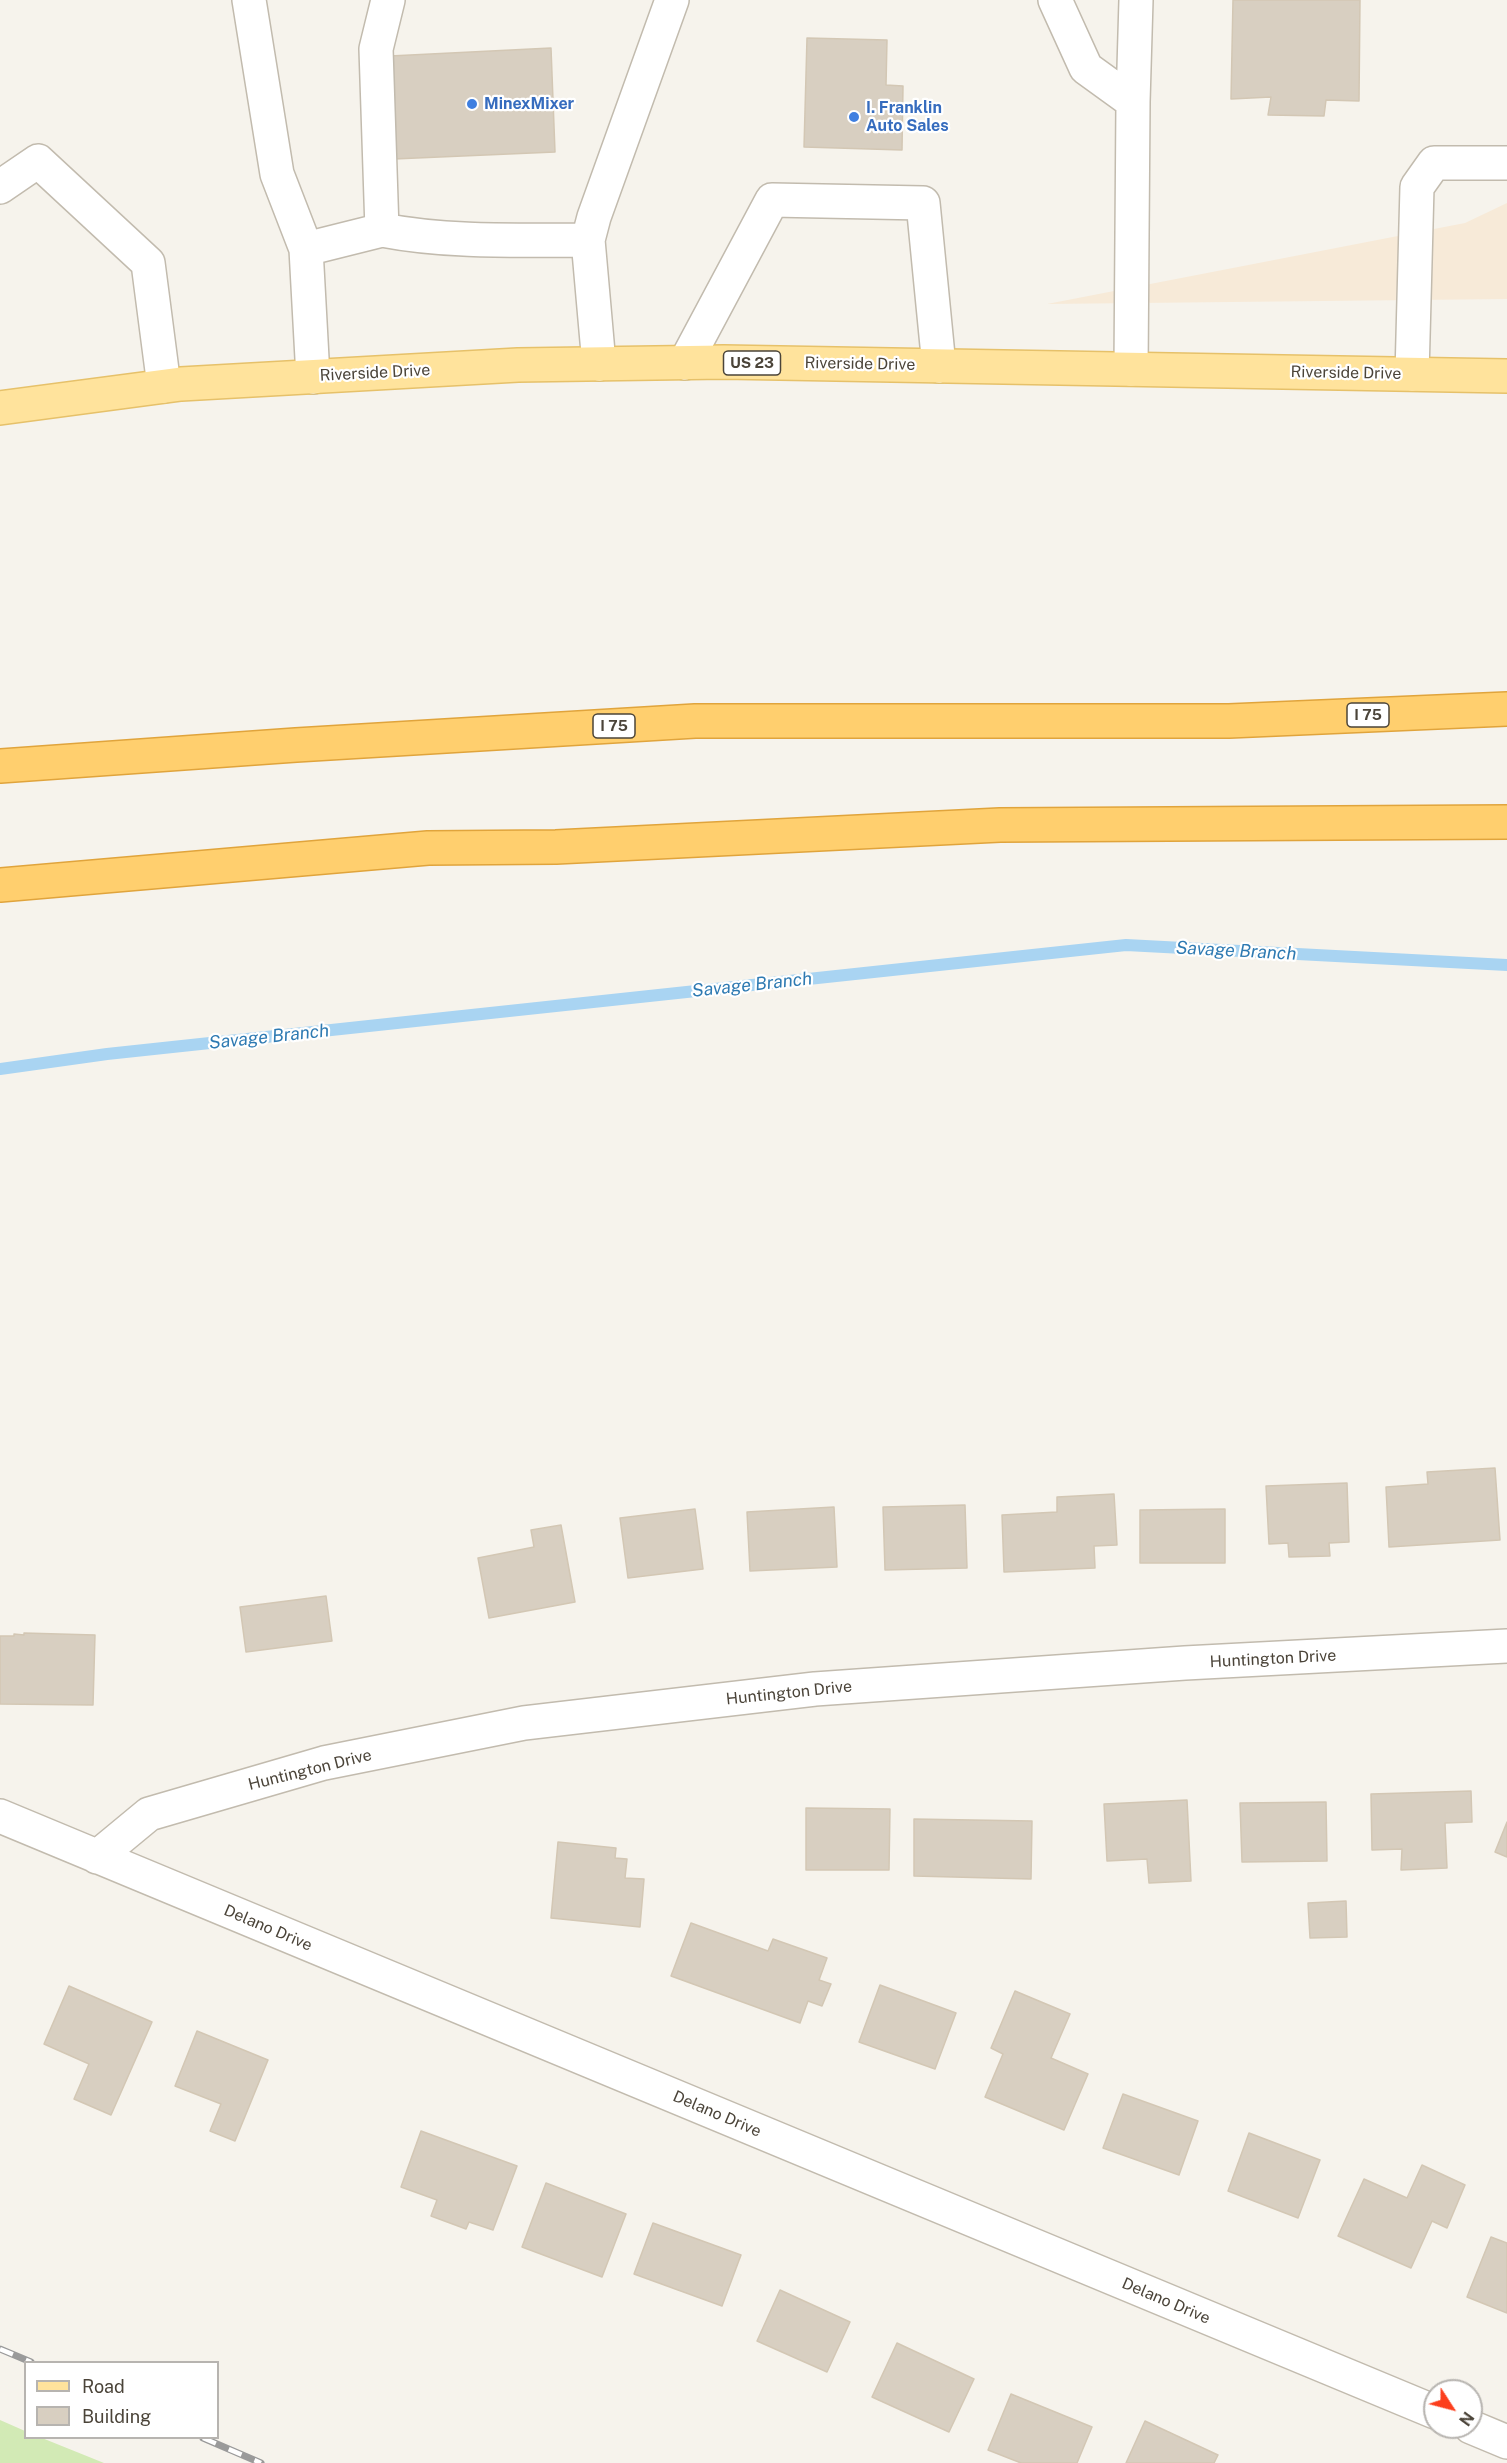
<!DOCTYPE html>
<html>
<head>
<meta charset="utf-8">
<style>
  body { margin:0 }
  #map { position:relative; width:1507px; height:2463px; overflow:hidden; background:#f6f3ec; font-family:"Public Sans",sans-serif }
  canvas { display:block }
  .legend { position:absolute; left:24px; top:2361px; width:195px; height:78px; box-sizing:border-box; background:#fff; border:2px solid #b7b4b0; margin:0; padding:8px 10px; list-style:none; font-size:18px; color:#4b4439 }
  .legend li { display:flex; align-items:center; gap:12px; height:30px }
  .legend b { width:30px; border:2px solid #b7b4b0 }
  .north { position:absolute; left:1423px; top:2379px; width:60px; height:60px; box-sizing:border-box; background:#fff; border:2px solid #b7b4b0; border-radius:50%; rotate:126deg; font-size:16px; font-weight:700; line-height:24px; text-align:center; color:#4b4439 }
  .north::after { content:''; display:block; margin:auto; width:21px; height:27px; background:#fc3f1d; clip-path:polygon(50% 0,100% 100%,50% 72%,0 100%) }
</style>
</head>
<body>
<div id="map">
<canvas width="1507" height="2463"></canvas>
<ul class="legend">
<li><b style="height:8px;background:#ffe39c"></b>Road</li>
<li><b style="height:16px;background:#d8cfc1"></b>Building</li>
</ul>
<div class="north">N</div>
</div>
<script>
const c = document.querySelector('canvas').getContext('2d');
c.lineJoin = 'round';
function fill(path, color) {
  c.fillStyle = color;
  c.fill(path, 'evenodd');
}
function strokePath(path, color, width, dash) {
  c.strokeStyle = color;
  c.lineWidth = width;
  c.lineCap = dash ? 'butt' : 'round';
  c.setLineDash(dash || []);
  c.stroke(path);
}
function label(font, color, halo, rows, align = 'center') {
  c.font = font + ' "Public Sans",sans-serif';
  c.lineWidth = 4.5;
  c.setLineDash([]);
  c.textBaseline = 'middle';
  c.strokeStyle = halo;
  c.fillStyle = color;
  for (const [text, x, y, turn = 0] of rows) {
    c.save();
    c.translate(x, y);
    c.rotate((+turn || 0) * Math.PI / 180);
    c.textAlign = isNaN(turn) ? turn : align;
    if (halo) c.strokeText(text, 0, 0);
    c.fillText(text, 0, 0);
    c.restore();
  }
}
fill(new Path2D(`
  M 1507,203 L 1507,299 L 1047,304 L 1465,223 Z`), '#f7ead8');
fill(new Path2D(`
  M 0,2420 L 25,2431 L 26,2438 L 42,2438 L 104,2463 L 0,2463 Z`), '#d2eab5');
strokePath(new Path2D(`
  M 0,1069 L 107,1054 L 1126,945 L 1507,965`), '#a9d4f2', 12);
const building = new Path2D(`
  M 1233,0 L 1360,0 L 1359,101 L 1326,100 L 1324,116 L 1268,115 L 1271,97 L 1231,99 Z
  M 807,38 L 887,40 L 886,85 L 903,86 L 902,150 L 804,147 Z
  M 551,48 L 555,152 L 394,159 L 390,56 Z
  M 1495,1468 L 1500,1540 L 1389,1547 L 1386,1487 L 1428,1484 L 1427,1472 Z
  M 1347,1483 L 1349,1542 L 1329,1543 L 1330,1556 L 1289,1557 L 1288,1543 L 1269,1544 L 1266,1486 Z
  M 1114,1494 L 1117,1545 L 1094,1546 L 1095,1568 L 1004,1572 L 1002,1515 L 1057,1512 L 1057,1497 Z
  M 965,1505 L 967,1568 L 885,1570 L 883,1507 Z
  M 834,1507 L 837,1567 L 750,1571 L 747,1512 Z
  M 695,1509 L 703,1569 L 628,1578 L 620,1518 Z
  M 1225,1509 L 1225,1563 L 1140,1563 L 1140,1510 Z
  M 561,1525 L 575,1602 L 489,1618 L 478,1558 L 534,1547 L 531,1530 Z
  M 326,1596 L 332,1641 L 246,1652 L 240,1607 Z
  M 24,1633 L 95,1635 L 93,1705 L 0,1704 L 0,1636 L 14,1636 L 14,1634 L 24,1635 Z
  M 1471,1791 L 1472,1822 L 1445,1823 L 1447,1868 L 1401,1870 L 1402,1849 L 1372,1850 L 1371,1794 Z
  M 1187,1800 L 1191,1881 L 1149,1883 L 1147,1859 L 1107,1861 L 1104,1804 Z
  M 1326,1802 L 1327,1861 L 1242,1862 L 1240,1803 Z
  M 806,1808 L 890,1809 L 889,1870 L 806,1870 Z
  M 914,1819 L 1032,1821 L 1031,1879 L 914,1876 Z
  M 1507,1822 L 1507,1857 L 1495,1852 Z
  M 558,1842 L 616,1848 L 615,1858 L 627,1859 L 625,1878 L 644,1879 L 640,1927 L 551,1918 Z
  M 1346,1901 L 1347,1937 L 1310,1938 L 1308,1903 Z
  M 691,1923 L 768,1951 L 773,1939 L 827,1958 L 819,1980 L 831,1984 L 822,2006 L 808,2001 L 800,2023 L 671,1976 Z
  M 880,1985 L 956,2013 L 935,2069 L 859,2042 Z
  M 69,1986 L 152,2022 L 111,2115 L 74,2099 L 89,2064 L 44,2044 Z
  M 1015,1991 L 1070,2014 L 1051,2058 L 1088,2074 L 1064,2130 L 985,2097 L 1003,2054 L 991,2048 Z
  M 197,2031 L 268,2060 L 235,2141 L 210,2131 L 221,2104 L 175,2086 Z
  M 1123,2094 L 1198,2121 L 1179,2175 L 1103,2148 Z
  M 421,2131 L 517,2166 L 493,2230 L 469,2222 L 466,2229 L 431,2216 L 437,2200 L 401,2187 Z
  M 1249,2133 L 1320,2160 L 1298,2218 L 1228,2191 Z
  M 1422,2165 L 1465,2185 L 1447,2228 L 1432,2221 L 1411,2268 L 1338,2236 L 1364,2179 L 1407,2198 Z
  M 546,2183 L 626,2214 L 602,2277 L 522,2247 Z
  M 653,2223 L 741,2255 L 722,2306 L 634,2274 Z
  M 1491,2237 L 1507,2243 L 1507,2313 L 1467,2297 Z
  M 780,2290 L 850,2322 L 827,2372 L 757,2341 Z
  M 897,2343 L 974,2379 L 949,2432 L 872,2397 Z
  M 1011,2394 L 1092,2427 L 1077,2463 L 1021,2463 L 988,2450 Z
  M 1145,2421 L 1218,2455 L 1214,2463 L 1126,2463 Z`);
fill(building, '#d8cfc1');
strokePath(building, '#d3c7b4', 1.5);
const minor = new Path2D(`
  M 249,0 L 277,174 L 306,249
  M 1055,0 L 1086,68 L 1133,102
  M 0,187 L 38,161 L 148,263 L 164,386
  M 382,230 C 450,243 519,240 588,240
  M 685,363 L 772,200 L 923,203 L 939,366
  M 599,364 L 588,240 L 594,217 L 672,0
  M 1131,369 L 1133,102 L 1136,0
  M 1412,374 L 1417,187 L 1434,163 L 1507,163
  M 313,377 L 306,249 L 382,230 L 376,49 L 388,0
  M 0,1816 L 1435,2412
  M 97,1857 L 149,1814 L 324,1763 L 524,1723 L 815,1689 L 1185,1663 L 1507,1646
  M 1471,2427 L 1507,2442`);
const major = new Path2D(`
  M 0,408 L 181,384 L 518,365 L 724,362 L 1507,376`);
const highway = new Path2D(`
  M 0,766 L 296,745 L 695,721 L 1229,721 L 1507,709
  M 0,885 L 428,848 L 556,847 L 1000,825 L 1507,822`);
strokePath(minor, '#c2bbae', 36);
strokePath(major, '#e6c16a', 36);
strokePath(highway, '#e0a43c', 36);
strokePath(minor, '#fff', 33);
strokePath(major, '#ffe39c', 33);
strokePath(highway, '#ffcf6e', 33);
const rail = new Path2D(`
  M 0,2349 L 31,2362
  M 203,2438 L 261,2463`);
strokePath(rail, '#9a9a9a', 7);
strokePath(rail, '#fff', 4.5, [14]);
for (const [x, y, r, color] of [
  [472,104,6,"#3f7fe0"],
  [854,117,6,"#3f7fe0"]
]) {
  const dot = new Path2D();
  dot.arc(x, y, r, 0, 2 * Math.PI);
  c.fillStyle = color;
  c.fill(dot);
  strokePath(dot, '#fff', 2);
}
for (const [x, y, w] of [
  [752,363,57],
  [1368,715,42],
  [614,726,42]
]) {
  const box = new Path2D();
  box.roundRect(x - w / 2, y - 12, w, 24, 4.5);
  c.fillStyle = '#fff';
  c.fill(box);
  strokePath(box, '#4b4439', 1.5);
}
label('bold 15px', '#4b4439', null, [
  ["US 23",752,363],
  ["I 75",1368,715],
  ["I 75",614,726]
]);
label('bold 16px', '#366cbe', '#fff', [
  ["MinexMixer",484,104],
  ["I. Franklin",866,108],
  ["Auto Sales",866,126]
], 'left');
label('16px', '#4b4439', '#fff', [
  ["Riverside Drive",860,364,1],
  ["Riverside Drive",375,373,-3],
  ["Riverside Drive",1346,373,1],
  ["Huntington Drive",1273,1659,-3],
  ["Huntington Drive",789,1693,-6],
  ["Huntington Drive",310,1770,-14],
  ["Delano Drive",268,1928,23],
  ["Delano Drive",717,2114,23],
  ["Delano Drive",1166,2301,23]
]);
label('italic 18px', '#2e7ab2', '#fff', [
  ["Savage Branch",1236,951,3],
  ["Savage Branch",752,985,-6],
  ["Savage Branch",269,1037,-6]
]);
</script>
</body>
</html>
